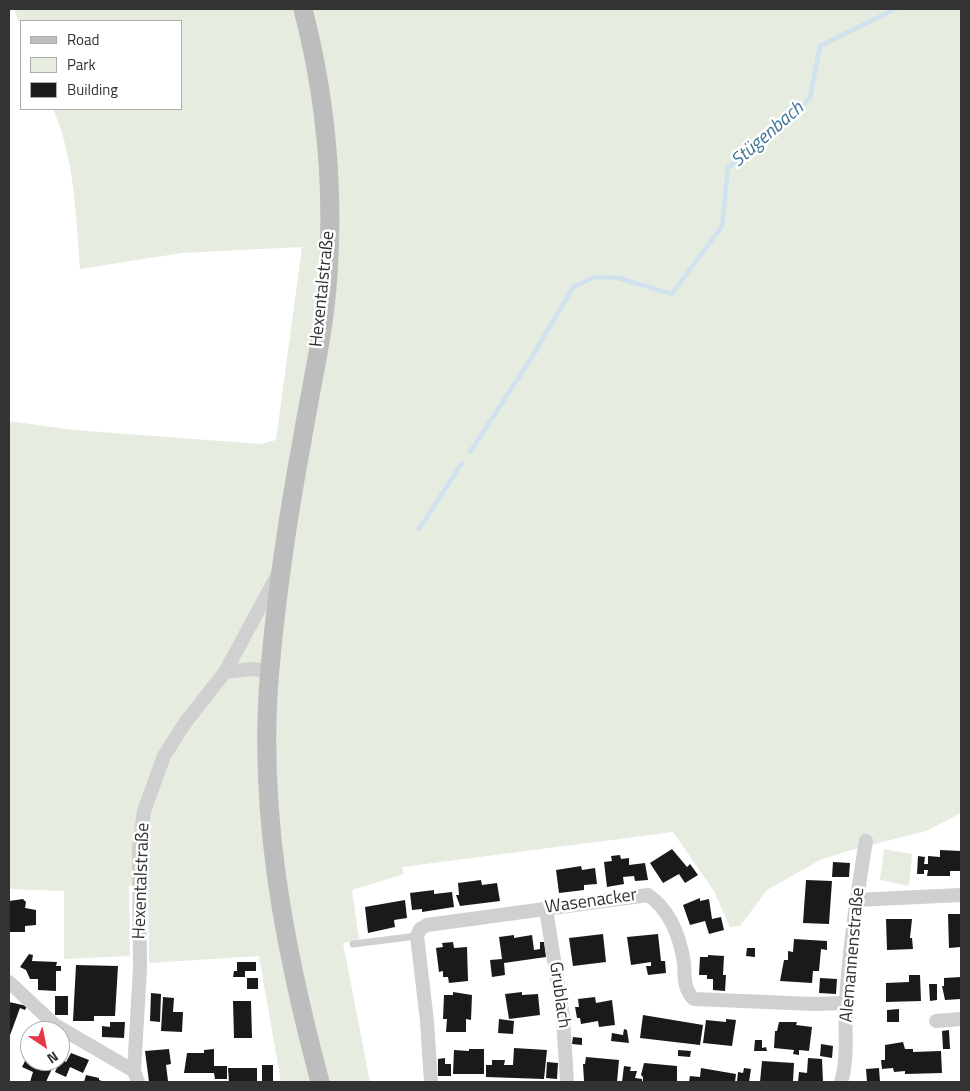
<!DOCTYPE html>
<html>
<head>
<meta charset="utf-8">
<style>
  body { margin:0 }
  #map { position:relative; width:970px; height:1091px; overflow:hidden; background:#fff; font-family:"Titillium Web",sans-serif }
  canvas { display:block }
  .frame { position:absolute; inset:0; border:10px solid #333; pointer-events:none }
  .legend { position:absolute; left:20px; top:20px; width:162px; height:90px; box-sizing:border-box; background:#fff; border:1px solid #adadad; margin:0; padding:6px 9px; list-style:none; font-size:15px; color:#333 }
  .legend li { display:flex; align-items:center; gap:10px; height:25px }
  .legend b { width:25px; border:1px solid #adadad }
  .north { position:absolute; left:20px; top:1021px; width:50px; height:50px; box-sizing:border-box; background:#fff; border:1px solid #adadad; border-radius:50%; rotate:146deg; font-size:14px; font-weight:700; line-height:20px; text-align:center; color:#333 }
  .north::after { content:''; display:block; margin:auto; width:18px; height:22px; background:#e63946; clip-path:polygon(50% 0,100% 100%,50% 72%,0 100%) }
</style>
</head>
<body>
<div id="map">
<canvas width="970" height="1091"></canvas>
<div class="frame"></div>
<ul class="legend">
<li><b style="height:6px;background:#bdbdbd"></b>Road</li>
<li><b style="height:14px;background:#e6ecdf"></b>Park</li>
<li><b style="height:14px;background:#1a1a1a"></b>Building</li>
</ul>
<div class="north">N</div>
</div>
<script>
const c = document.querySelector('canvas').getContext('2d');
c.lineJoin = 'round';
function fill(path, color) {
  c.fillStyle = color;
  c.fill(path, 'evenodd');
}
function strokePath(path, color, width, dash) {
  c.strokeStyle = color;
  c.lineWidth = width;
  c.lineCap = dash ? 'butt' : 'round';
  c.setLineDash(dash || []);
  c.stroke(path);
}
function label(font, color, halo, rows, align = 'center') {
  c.font = font + ' "Titillium Web",sans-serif';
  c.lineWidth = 5;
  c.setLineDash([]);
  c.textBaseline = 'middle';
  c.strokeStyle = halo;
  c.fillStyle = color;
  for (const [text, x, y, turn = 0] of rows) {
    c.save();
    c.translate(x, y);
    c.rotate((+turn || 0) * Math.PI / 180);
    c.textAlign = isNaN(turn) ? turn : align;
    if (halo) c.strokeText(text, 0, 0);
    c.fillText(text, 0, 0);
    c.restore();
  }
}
fill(new Path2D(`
  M 14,9 L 961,9 L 961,813 L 926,831 L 851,850 L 820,860 L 767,890 L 740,926 L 730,927 L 714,891 L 673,832 L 402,867 L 404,874 L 352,890 L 359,939 L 343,943 L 370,1082 L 281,1082 L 259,956 L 149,963 L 148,887 L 129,885 L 130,956 L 64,959 L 64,891 L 9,889 L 9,421 L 73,430 L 261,444 L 276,440 L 302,247 L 182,253 L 80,269 C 76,216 75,159 53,109 L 181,109 L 181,21 L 21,21 L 21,27 Z
  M 884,849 L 912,854 L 909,886 L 880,880 Z`), '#e6ecdf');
strokePath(new Path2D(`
  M 470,452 L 534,354 L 573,287 L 595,277 L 618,278 L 672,294 L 722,226 L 728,168 L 792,117 L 810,98 L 820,46 L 895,9
  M 419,529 L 462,463`), '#cfe2ee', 4.5);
fill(new Path2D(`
  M 672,849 L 687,867 L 690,864 L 698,875 L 685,883 L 679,874 L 663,883 L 650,863 Z
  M 940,850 L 961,851 L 961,871 L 950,871 L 950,876 L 927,876 L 928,870 L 924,870 L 924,874 L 917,874 L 918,856 L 925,857 L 924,864 L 928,864 L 928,856 L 940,857 Z
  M 620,855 L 621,859 L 629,858 L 629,865 L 645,863 L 648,880 L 635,881 L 634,876 L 623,877 L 624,884 L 607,887 L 604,862 L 612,861 L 611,856 Z
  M 833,862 L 850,863 L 849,877 L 832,877 Z
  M 581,866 L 582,870 L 595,868 L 597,884 L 584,885 L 584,890 L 559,893 L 556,870 Z
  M 481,880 L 482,885 L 497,883 L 500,901 L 460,906 L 456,895 L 459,895 L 458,883 Z
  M 806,880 L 832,881 L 829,924 L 803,923 Z
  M 434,890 L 434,894 L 452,892 L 454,907 L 422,912 L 422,909 L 412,910 L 410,893 Z
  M 700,898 L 700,901 L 709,899 L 712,919 L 721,917 L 724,930 L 709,934 L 705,921 L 690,925 L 683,905 Z
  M 23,899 L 26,902 L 25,908 L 36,910 L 36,925 L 25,926 L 25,932 L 9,932 L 9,901 Z
  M 405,900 L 407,918 L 394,920 L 395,927 L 368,933 L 365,907 Z
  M 948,914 L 961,914 L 961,947 L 949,948 Z
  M 886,919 L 912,919 L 910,938 L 912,938 L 913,949 L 887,950 Z
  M 603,934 L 606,962 L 573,966 L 569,938 Z
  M 658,934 L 661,961 L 665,961 L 666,973 L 648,975 L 646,966 L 651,966 L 651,962 L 631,965 L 627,937 Z
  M 514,935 L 514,938 L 532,935 L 534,950 L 540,949 L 540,942 L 544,942 L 546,957 L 504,963 L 505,975 L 492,977 L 490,960 L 502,959 L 499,937 Z
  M 794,939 L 827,941 L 827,950 L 821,949 L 819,971 L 813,971 L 812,983 L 780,981 L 784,960 L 788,960 L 788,951 L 793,952 Z
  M 453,942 L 454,948 L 467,947 L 468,981 L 449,983 L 448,977 L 443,977 L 443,971 L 439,972 L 436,948 L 443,947 L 442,943 Z
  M 747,948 L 755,948 L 755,957 L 746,956 Z
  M 29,954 L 33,955 L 32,961 L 57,962 L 56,966 L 61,966 L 61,971 L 56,971 L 56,991 L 38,990 L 38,979 L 30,979 L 26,970 L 20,967 Z
  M 708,955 L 724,956 L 723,975 L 726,975 L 725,991 L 713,990 L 713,979 L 707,979 L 707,975 L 699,975 L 700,957 L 708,957 Z
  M 237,962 L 256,962 L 256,971 L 245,971 L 245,977 L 233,977 L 234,971 L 237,971 Z
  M 76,965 L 118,966 L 115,1016 L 94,1016 L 94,1021 L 73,1021 Z
  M 909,975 L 920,975 L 921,1001 L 886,1002 L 886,983 L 909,982 Z
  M 961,977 L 961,999 L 945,1000 L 942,986 L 944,986 L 944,978 Z
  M 247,978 L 258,978 L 258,989 L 247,989 Z
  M 820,978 L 837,979 L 836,994 L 819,993 Z
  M 929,984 L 937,984 L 937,1000 L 930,1001 Z
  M 453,992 L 472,995 L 471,1020 L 466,1019 L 466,1032 L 446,1032 L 447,1019 L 443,1019 L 444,995 L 453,995 Z
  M 522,992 L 522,995 L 538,994 L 540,1015 L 509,1019 L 505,994 Z
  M 151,993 L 161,994 L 160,1022 L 150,1021 Z
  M 55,996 L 68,996 L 68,1015 L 55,1015 Z
  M 163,997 L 174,998 L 173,1012 L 183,1012 L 182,1032 L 161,1031 Z
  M 595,997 L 596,1003 L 612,1000 L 615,1025 L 599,1027 L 598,1021 L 581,1024 L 580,1018 L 577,1018 L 575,1007 L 579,1007 L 578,999 Z
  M 233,1001 L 251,1001 L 252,1038 L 234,1038 Z
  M 9,1002 L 27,1006 L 25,1010 L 20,1008 L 9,1038 Z
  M 899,1009 L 899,1022 L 887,1022 L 887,1010 Z
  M 643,1015 L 703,1025 L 700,1045 L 640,1038 Z
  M 499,1019 L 514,1021 L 513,1034 L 498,1033 Z
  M 726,1019 L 736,1020 L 732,1046 L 703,1043 L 706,1020 L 726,1022 Z
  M 110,1022 L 125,1022 L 124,1038 L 102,1037 L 102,1026 L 110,1027 Z
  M 779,1022 L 797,1022 L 796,1025 L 812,1027 L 809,1051 L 799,1050 L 799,1055 L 793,1054 L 794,1050 L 774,1048 L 775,1031 L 777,1031 Z
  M 624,1029 L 627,1030 L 629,1043 L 611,1041 L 612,1033 L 623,1035 Z
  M 949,1030 L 950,1049 L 943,1049 L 942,1031 Z
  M 573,1037 L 582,1038 L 582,1045 L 572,1044 Z
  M 755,1040 L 762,1040 L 762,1048 L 766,1047 L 767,1051 L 754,1051 Z
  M 903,1042 L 905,1049 L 913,1049 L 913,1052 L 941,1051 L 942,1073 L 905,1074 L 905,1071 L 894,1072 L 893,1068 L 882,1069 L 881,1060 L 885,1060 L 885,1045 Z
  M 821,1044 L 833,1046 L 832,1058 L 820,1056 Z
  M 514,1048 L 547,1050 L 544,1079 L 486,1077 L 486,1065 L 492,1065 L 492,1060 L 505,1060 L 504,1065 L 513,1065 Z
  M 169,1049 L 171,1064 L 166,1065 L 168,1081 L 149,1082 L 145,1051 Z
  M 214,1049 L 214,1066 L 227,1066 L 227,1079 L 215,1079 L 214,1073 L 184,1073 L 187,1053 L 204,1053 L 204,1050 Z
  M 469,1049 L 484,1049 L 484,1074 L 453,1074 L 454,1050 L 469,1051 Z
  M 678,1050 L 691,1051 L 690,1057 L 678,1056 Z
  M 29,1053 L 30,1061 L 47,1061 L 54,1064 L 46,1082 L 30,1082 L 33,1072 L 22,1067 Z
  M 71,1053 L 89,1060 L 83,1073 L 70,1067 L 66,1077 L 55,1072 L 61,1059 L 66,1062 Z
  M 586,1057 L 619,1060 L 617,1082 L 584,1081 L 583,1064 L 585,1064 Z
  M 445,1058 L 445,1064 L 451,1064 L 451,1076 L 438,1076 L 438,1059 Z
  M 808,1058 L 822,1059 L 823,1082 L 798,1082 L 799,1072 L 807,1073 Z
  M 762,1061 L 794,1063 L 793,1082 L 760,1082 Z
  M 547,1062 L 558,1063 L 557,1079 L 546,1078 Z
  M 644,1063 L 677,1066 L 677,1082 L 643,1082 L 643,1077 L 641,1075 Z
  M 262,1065 L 273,1065 L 273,1082 L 262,1082 Z
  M 624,1066 L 631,1067 L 630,1071 L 637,1071 L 635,1078 L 642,1079 L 642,1082 L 622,1082 Z
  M 228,1068 L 257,1068 L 257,1082 L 229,1082 Z
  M 701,1068 L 736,1074 L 735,1082 L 689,1082 L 690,1076 L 700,1077 Z
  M 744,1068 L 751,1069 L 749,1082 L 737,1082 L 738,1072 L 743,1073 Z
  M 879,1068 L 880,1082 L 867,1082 L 866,1069 Z
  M 86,1075 L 99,1078 L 99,1080 L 105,1082 L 84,1082 Z`), '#1a1a1a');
strokePath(new Path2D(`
  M 353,944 L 417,936`), '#d0d0d0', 7);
strokePath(new Path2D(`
  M 225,672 L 251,669 L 270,671
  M 856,900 L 961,895
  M 546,909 L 563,1017 L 567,1082
  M 9,982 L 55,1025 L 134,1071
  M 936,1021 L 961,1019
  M 138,1082 L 134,1071 L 140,968 L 139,848 L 144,811 L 164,756 L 185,723 L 225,672 L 278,574
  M 431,1082 L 427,1021 L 417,936 L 420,929 L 427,925 L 648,895 C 670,910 680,937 684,963 C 685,976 683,989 694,999 L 814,1004 L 846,1003
  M 841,1082 C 849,1056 844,1029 846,1002 C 849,948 857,894 866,841`), '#d0d0d0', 14);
strokePath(new Path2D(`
  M 303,9 C 325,94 334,185 328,274 C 325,329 311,386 302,441 C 288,516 277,591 270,668 C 257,808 284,947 320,1082`), '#bdbdbd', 19);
label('18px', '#333', '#fff', [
  ["Hexentalstraße",323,289,-84],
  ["Hexentalstraße",142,881,-88],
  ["Wasenacker",591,902,-8],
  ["Alemannenstraße",853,955,-85],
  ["Grublach",559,995,82]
]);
label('italic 19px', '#3f7597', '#fff', [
  ["Stügenbach",768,135,-41]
]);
</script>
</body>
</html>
